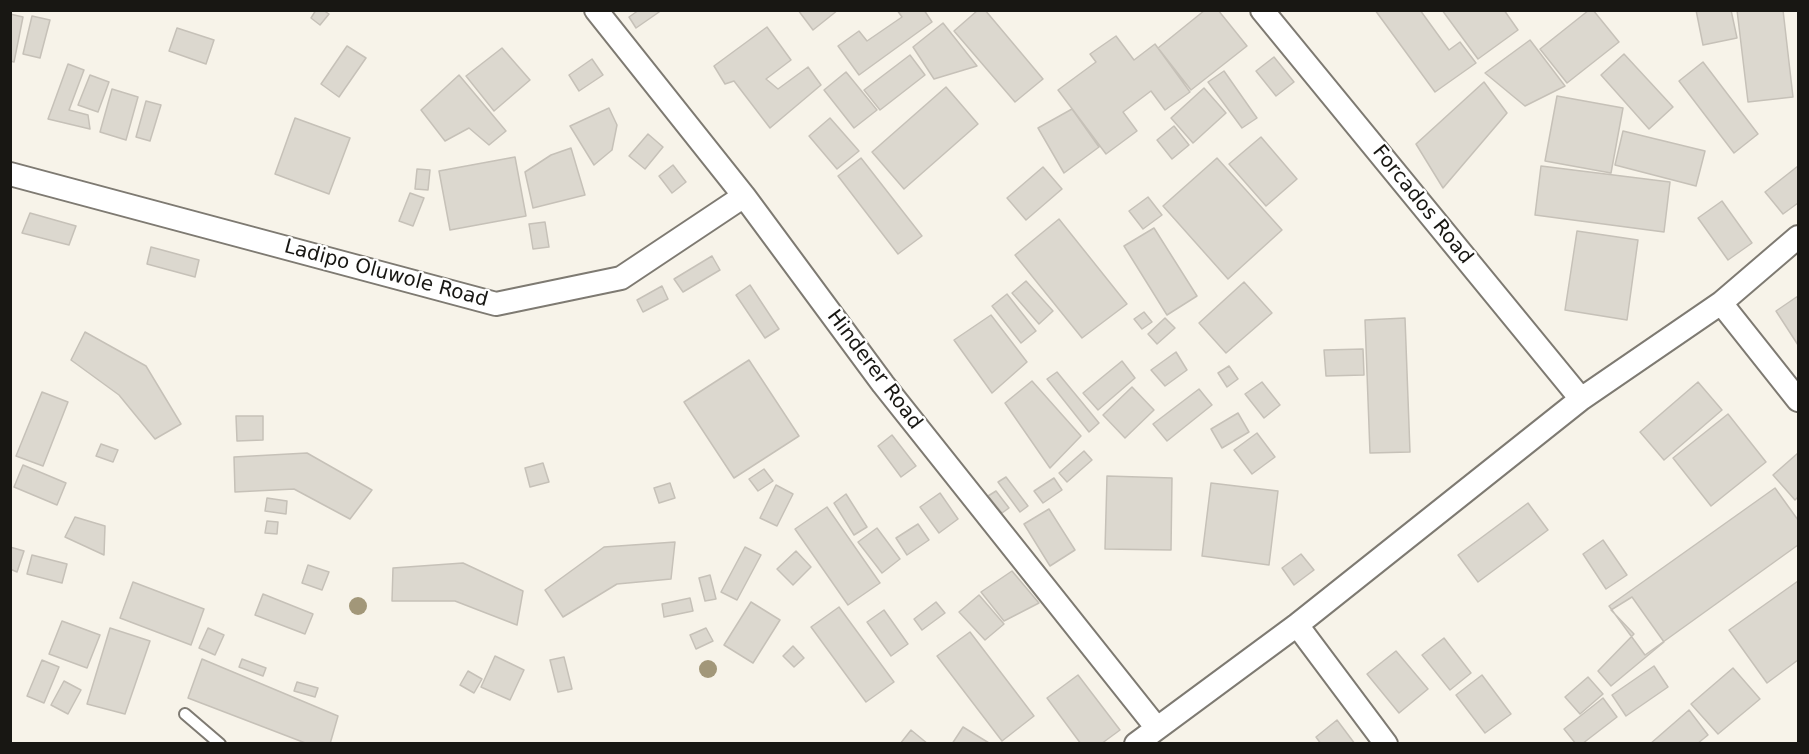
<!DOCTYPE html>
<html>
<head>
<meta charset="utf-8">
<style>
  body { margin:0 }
  #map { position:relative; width:1809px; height:754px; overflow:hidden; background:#f7f3e9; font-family:"DejaVu Sans",sans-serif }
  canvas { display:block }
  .frame { position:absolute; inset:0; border:12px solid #181713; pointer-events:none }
</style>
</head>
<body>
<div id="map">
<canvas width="1809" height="754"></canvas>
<div class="frame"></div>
</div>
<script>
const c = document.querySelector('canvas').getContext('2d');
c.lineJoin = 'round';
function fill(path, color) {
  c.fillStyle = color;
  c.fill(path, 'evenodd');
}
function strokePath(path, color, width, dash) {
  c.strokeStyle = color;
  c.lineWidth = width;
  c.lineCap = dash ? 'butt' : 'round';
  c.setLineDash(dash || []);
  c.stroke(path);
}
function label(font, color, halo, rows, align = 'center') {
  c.font = font + ' "DejaVu Sans",sans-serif';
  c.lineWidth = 4.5;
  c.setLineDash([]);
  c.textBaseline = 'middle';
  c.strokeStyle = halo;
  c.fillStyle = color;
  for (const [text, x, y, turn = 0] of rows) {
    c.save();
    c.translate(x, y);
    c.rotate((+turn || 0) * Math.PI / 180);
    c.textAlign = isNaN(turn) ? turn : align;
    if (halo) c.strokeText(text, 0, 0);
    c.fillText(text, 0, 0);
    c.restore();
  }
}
const building = new Path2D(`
  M 316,10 L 323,10 L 329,14 L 320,25 L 311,18 Z
  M 639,10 L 662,10 L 636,28 L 629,17 Z
  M 798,10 L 838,10 L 813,30 Z
  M 897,10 L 924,10 L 932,22 L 859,75 L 838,46 L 859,31 L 867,41 L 902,17 Z
  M 978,10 L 985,10 L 1043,79 L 1015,102 L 954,31 Z
  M 1205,10 L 1218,10 L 1247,46 L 1191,90 L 1158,48 Z
  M 1375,10 L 1420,10 L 1449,50 L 1460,42 L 1476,63 L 1435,92 Z
  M 1442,10 L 1504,10 L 1518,30 L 1478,59 Z
  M 1589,10 L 1593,10 L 1619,42 L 1567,83 L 1540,49 Z
  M 1696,10 L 1731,10 L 1737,38 L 1703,45 Z
  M 1737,10 L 1783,10 L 1793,97 L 1748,102 Z
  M 10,14 L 23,17 L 14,62 L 10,61 Z
  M 32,16 L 50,20 L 40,58 L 23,54 Z
  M 943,23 L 977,66 L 934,79 L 913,47 Z
  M 767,27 L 791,60 L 766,79 L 778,89 L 808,67 L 821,85 L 770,128 L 734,81 L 725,84 L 714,66 Z
  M 177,28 L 214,40 L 206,64 L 169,51 Z
  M 1116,36 L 1134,60 L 1155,44 L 1190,92 L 1165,110 L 1151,91 L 1123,112 L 1137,131 L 1106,154 L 1058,90 L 1096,62 L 1090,54 Z
  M 1530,40 L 1565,86 L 1525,106 L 1485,73 Z
  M 347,46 L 366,58 L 339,97 L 321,84 Z
  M 502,48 L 530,80 L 494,111 L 466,76 Z
  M 1624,54 L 1673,107 L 1649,129 L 1601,75 Z
  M 910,55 L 925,75 L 880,110 L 864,90 Z
  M 1274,57 L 1294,82 L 1276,96 L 1256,71 Z
  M 592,59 L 603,75 L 579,91 L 569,75 Z
  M 1703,62 L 1758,134 L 1734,153 L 1679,81 Z
  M 68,64 L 84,70 L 69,110 L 88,115 L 90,129 L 48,119 Z
  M 1224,71 L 1257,118 L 1242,128 L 1208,82 Z
  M 846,72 L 877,110 L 854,128 L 824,90 Z
  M 90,75 L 109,82 L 98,112 L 78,105 Z
  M 459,75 L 506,131 L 489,145 L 469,128 L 445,141 L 421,110 Z
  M 1484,82 L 1507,113 L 1443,188 L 1416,144 Z
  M 946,87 L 978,124 L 904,189 L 872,152 Z
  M 1204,88 L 1226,113 L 1193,143 L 1171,118 Z
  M 112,89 L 138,97 L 126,140 L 100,132 Z
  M 1557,96 L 1623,108 L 1611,173 L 1545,161 Z
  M 146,101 L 161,105 L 150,141 L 136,137 Z
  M 609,108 L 617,125 L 612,150 L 594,165 L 570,126 Z
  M 1072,109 L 1099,147 L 1064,173 L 1038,128 Z
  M 295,118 L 350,138 L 329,194 L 275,174 Z
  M 830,118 L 859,151 L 837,169 L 809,136 Z
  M 1174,126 L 1189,145 L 1172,159 L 1157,140 Z
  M 1623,131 L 1705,151 L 1696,186 L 1615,165 Z
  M 648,134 L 663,147 L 645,169 L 629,156 Z
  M 1261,137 L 1297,179 L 1266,206 L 1229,164 Z
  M 571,148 L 585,195 L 533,208 L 525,172 L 551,155 Z
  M 515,157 L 526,216 L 450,230 L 439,171 Z
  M 861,158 L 922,236 L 898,254 L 838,176 Z
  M 1217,158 L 1282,230 L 1228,279 L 1163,206 Z
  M 673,165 L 686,182 L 672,193 L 659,176 Z
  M 1541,166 L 1670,182 L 1664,232 L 1535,215 Z
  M 1798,166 L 1798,203 L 1783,214 L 1765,192 Z
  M 1043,167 L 1062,189 L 1026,220 L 1007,198 Z
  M 417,169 L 430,170 L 428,190 L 415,189 Z
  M 410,193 L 424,198 L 413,226 L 399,221 Z
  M 1148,197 L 1162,215 L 1143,229 L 1129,211 Z
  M 1722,201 L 1752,243 L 1728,260 L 1698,218 Z
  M 30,213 L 76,226 L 69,245 L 22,233 Z
  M 1059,219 L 1127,304 L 1082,338 L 1015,255 Z
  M 545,222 L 549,247 L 533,249 L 529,224 Z
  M 1154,228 L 1197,296 L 1167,315 L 1124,246 Z
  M 1577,231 L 1638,240 L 1627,320 L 1565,310 Z
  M 151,247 L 199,260 L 195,277 L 147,264 Z
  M 712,256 L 720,270 L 683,292 L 674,279 Z
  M 1026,281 L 1053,311 L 1039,324 L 1012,293 Z
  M 1244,282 L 1272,313 L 1226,353 L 1199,323 Z
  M 750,285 L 779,329 L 765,338 L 736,295 Z
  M 662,286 L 668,299 L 643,312 L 637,300 Z
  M 1007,294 L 1036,331 L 1021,343 L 992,306 Z
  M 1798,296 L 1798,345 L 1776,311 Z
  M 1144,312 L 1152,322 L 1142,329 L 1134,319 Z
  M 991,315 L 1027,362 L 992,393 L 954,340 Z
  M 1165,318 L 1175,328 L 1157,344 L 1148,334 Z
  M 1405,318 L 1410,452 L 1370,453 L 1365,320 Z
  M 85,332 L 146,366 L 181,424 L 155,439 L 119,395 L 71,360 Z
  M 1363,349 L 1364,375 L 1326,376 L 1324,350 Z
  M 1176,352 L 1187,370 L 1165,386 L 1151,370 Z
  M 749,360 L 799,436 L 734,478 L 684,402 Z
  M 1122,361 L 1135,378 L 1098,410 L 1083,393 Z
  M 1229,366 L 1238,379 L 1227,387 L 1218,373 Z
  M 1057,372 L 1099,423 L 1089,432 L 1047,379 Z
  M 1032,381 L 1081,436 L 1050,468 L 1005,403 Z
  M 1262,382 L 1280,405 L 1264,418 L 1245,394 Z
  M 1698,382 L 1722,410 L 1664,460 L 1640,432 Z
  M 1132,387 L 1154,410 L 1125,438 L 1103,415 Z
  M 1199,389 L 1212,405 L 1167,441 L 1153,424 Z
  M 42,392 L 68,402 L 43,466 L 16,456 Z
  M 1238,413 L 1249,432 L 1222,448 L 1211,429 Z
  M 1728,414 L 1766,462 L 1711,506 L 1673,458 Z
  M 236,416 L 263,416 L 263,440 L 237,441 Z
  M 1257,433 L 1275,457 L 1252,474 L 1234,450 Z
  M 892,435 L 916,466 L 901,477 L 878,446 Z
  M 101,444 L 118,450 L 113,462 L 96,456 Z
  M 1084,451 L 1092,460 L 1067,482 L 1059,473 Z
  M 307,453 L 372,490 L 350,519 L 294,489 L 235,492 L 234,457 Z
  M 1798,453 L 1798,497 L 1795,500 L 1773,475 Z
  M 543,463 L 549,482 L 530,487 L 525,468 Z
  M 23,465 L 66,483 L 57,505 L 14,487 Z
  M 764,469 L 773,481 L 758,491 L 749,479 Z
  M 1107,476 L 1172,478 L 1171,550 L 1105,549 Z
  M 1006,477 L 1028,506 L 1020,512 L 998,482 Z
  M 1054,478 L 1062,490 L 1043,503 L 1034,491 Z
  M 670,483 L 675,498 L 659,503 L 654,488 Z
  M 1211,483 L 1278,491 L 1269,565 L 1202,556 Z
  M 776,485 L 793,494 L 777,526 L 760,518 Z
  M 1775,488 L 1798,520 L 1798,545 L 1645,655 L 1609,606 Z
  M 996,491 L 1009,508 L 1002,513 L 988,496 Z
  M 940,493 L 958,519 L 939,533 L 920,507 Z
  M 846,494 L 867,527 L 854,535 L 834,503 Z
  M 267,498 L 287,501 L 286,514 L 265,511 Z
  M 1528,503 L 1548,530 L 1478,582 L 1458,555 Z
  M 827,507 L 880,583 L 848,605 L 795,529 Z
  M 1049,509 L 1075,550 L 1050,566 L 1024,524 Z
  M 75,517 L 105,526 L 104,555 L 65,537 Z
  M 267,521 L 278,522 L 277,534 L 265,533 Z
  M 918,524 L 929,540 L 907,555 L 896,538 Z
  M 877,528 L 900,559 L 882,573 L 858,542 Z
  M 1603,540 L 1627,575 L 1606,589 L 1583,554 Z
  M 675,542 L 671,579 L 617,584 L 563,617 L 545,590 L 604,547 Z
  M 10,547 L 24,551 L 17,572 L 10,569 Z
  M 745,547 L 761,555 L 737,600 L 721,592 Z
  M 796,551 L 811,567 L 793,585 L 777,569 Z
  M 1301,554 L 1314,570 L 1294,585 L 1282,568 Z
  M 32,555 L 67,564 L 62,583 L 27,574 Z
  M 463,563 L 523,591 L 517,625 L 455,601 L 392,601 L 393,568 Z
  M 308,565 L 329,572 L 322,590 L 302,583 Z
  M 1012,571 L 1039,603 L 1004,621 L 981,592 Z
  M 710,575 L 716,599 L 705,601 L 699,578 Z
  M 1798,581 L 1798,660 L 1767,683 L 1729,630 Z
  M 133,582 L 204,609 L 191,645 L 120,618 Z
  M 263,594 L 313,614 L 305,634 L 255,615 Z
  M 979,595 L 1004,624 L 985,640 L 959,612 Z
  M 1632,597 L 1664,642 L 1611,686 L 1598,671 L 1634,634 L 1611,610 Z
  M 690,598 L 693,611 L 664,617 L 662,604 Z
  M 751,602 L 780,620 L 753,663 L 724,645 Z
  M 936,602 L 945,613 L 922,630 L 914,619 Z
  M 839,607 L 894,682 L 866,702 L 811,627 Z
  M 884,610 L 908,644 L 891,656 L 867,622 Z
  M 62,621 L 100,635 L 87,668 L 49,654 Z
  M 110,628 L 150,641 L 125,714 L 87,704 Z
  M 208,628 L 224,635 L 215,655 L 199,648 Z
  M 706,628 L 713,641 L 696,649 L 690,635 Z
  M 970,632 L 1034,716 L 1002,741 L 937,656 Z
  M 1444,638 L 1471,673 L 1450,690 L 1422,655 Z
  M 793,646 L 804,658 L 794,667 L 783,656 Z
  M 1396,651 L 1428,689 L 1399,713 L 1367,674 Z
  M 495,656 L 524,670 L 510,700 L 481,687 Z
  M 564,657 L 572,689 L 558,692 L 550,660 Z
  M 202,659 L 338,716 L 330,744 L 308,744 L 188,698 Z
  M 242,659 L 266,668 L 263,676 L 239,667 Z
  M 42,660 L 59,667 L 44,703 L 27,696 Z
  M 1654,666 L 1668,687 L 1626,716 L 1612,695 Z
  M 1733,668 L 1760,699 L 1718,734 L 1691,704 Z
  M 468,671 L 482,679 L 474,693 L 460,685 Z
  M 1078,675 L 1120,730 L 1101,744 L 1081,744 L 1047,698 Z
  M 1482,675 L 1511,714 L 1485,733 L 1456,695 Z
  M 1588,677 L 1603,694 L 1580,714 L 1565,697 Z
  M 64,681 L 81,690 L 68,714 L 51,705 Z
  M 297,682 L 318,688 L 315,697 L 294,691 Z
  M 1603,698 L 1617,717 L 1582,744 L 1576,744 L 1564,729 Z
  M 1689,710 L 1708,735 L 1697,744 L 1650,744 Z
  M 1337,720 L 1355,744 L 1321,744 L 1316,737 Z
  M 963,727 L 989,743 L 952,744 Z
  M 911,730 L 928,744 L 900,744 Z`);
fill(building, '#dcd8cf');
strokePath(building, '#c6c1b8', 1.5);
const lane = new Path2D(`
  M 185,714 L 220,744`);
const street = new Path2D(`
  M 596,10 L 744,196 L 883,384 L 1156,727
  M 1262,10 L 1581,399
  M 10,174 L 496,304 L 621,278 L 744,196
  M 1721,303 L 1798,400
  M 1297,625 L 1386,744
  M 1136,744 L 1297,625 L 1581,399 L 1721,303 L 1798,237`);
strokePath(lane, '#7e7a72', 14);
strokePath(street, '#7e7a72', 26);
strokePath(lane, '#fff', 10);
strokePath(street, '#fff', 22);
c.fillStyle = '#a29779';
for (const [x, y] of [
  [358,606],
  [708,669]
]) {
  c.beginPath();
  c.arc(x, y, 9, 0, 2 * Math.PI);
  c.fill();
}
label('20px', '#181713', '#fff', [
  ["Forcados Road",1422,205,51],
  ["Ladipo Oluwole Road",386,274,15],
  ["Hinderer Road",874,370,53]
]);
</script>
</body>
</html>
